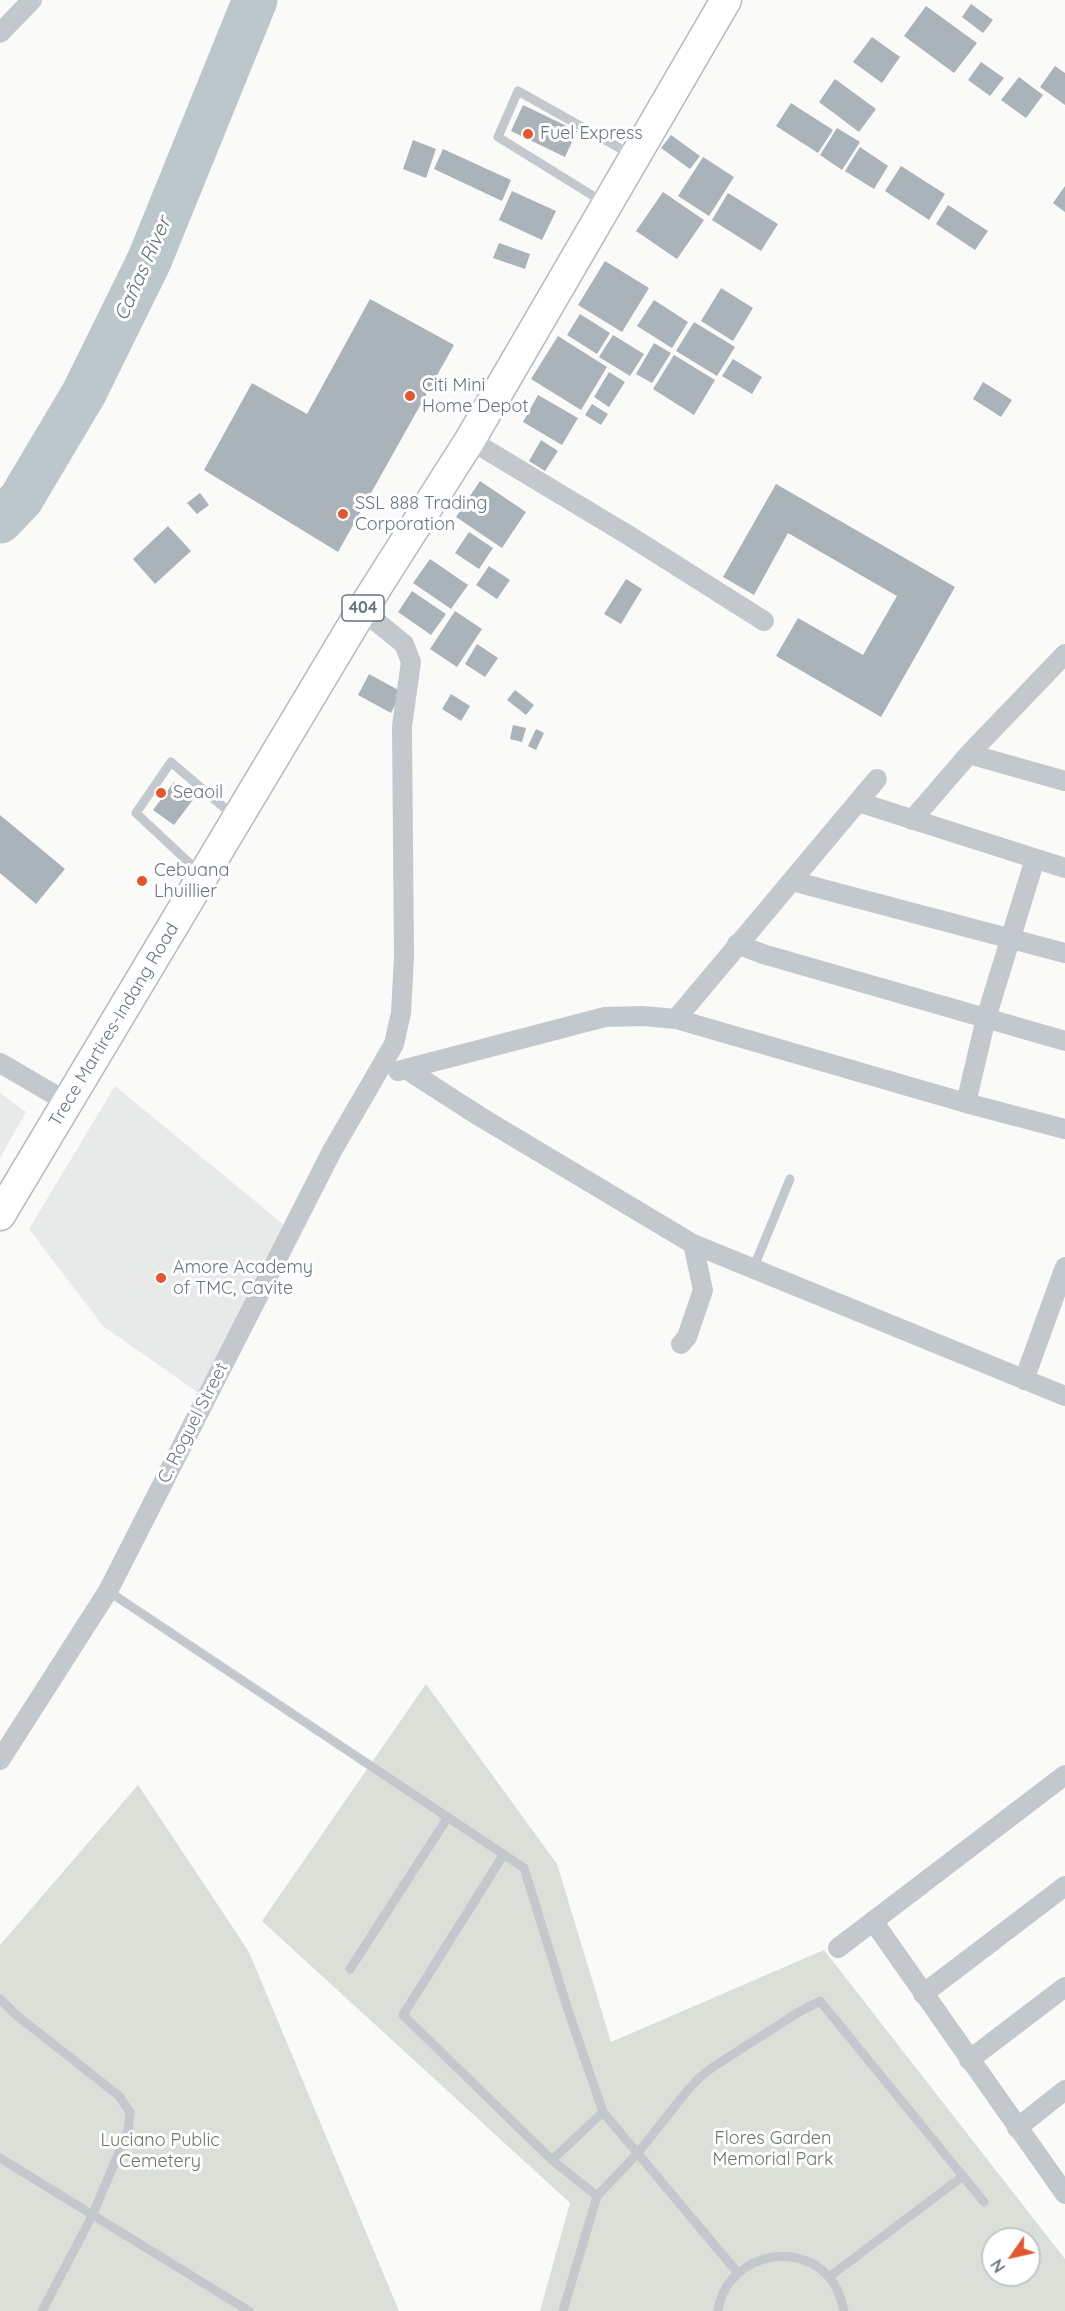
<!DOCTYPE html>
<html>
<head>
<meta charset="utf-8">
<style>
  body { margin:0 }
  #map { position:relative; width:1065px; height:2311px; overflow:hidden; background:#fafaf8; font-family:Quicksand,sans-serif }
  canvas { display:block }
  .north { position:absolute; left:981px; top:2227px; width:60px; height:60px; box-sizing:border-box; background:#fff; border:2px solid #c1c8cd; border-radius:50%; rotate:236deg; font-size:16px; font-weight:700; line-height:24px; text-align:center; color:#657683 }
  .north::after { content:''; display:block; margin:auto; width:21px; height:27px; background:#e4572e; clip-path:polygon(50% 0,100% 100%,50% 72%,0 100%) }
</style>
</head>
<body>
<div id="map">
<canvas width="1065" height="2311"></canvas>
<div class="north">N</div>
</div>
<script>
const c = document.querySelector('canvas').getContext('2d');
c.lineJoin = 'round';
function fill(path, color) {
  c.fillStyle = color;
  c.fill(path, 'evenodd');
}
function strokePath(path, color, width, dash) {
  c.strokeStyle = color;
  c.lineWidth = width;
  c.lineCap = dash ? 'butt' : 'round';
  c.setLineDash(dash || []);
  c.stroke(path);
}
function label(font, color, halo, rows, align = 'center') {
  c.font = font + ' Quicksand,sans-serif';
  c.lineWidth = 6;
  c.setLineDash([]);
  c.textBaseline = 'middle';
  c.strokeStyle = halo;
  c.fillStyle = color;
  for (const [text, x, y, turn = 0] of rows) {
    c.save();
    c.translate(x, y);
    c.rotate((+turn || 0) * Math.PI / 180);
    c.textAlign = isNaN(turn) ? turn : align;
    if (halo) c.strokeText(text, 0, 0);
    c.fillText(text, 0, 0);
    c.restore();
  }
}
fill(new Path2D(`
  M 115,1086 L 283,1224 L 200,1394 L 103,1326 L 29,1229 Z
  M 0,1093 L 26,1112 L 0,1158 Z`), '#e8e9e9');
fill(new Path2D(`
  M 426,1684 L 557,1864 L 611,2042 L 824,1950 L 1065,2259 L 1065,2311 L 540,2311 L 570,2203 L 262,1921 ZM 993,2239 L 1029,2239 L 1029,2275 L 993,2275 Z
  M 138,1785 L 249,1952 L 399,2311 L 0,2311 L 0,1945 Z`), '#dadfd7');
strokePath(new Path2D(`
  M 0,521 L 21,499 L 84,393 L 149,261 L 255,0`), '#bbc7cb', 45);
fill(new Path2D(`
  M 971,4 L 993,20 L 983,33 L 962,17 Z
  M 926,6 L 977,43 L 954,73 L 904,36 Z
  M 872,37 L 900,57 L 882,83 L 853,62 Z
  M 981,62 L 1004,78 L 990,96 L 968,80 Z
  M 1055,66 L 1065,73 L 1065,105 L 1040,87 Z
  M 1019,77 L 1043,95 L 1026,118 L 1001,100 Z
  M 835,79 L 876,109 L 859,132 L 819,102 Z
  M 791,103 L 833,130 L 818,153 L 776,126 Z
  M 523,105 L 577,131 L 565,157 L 511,131 Z
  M 837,128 L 860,142 L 842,170 L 820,155 Z
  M 671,135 L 700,156 L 690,169 L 661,148 Z
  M 413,140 L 436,149 L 426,178 L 403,169 Z
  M 860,147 L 888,166 L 874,189 L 845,171 Z
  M 443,149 L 511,180 L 502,201 L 434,169 Z
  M 703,157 L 734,177 L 709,216 L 678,196 Z
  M 901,166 L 945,194 L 929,220 L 885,191 Z
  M 1065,186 L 1065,212 L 1053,203 Z
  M 512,191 L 556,211 L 542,240 L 499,220 Z
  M 663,192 L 704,220 L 677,259 L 636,231 Z
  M 728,193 L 778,224 L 761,251 L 712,220 Z
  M 948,205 L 988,231 L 975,250 L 936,224 Z
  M 499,243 L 530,254 L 525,269 L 493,258 Z
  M 605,261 L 649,288 L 622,332 L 578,305 Z
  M 721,288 L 753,308 L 733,341 L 701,321 Z
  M 370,299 L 454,345 L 338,552 L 204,470 L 252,383 L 307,414 Z
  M 654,300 L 688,322 L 672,348 L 637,326 Z
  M 580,314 L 610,333 L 597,354 L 567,335 Z
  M 694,322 L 735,347 L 717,376 L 676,351 Z
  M 613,335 L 644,354 L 630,376 L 599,357 Z
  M 558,336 L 607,367 L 581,410 L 531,379 Z
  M 654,343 L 671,353 L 652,383 L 636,374 Z
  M 674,355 L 715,380 L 694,415 L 653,389 Z
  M 733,359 L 762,377 L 752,394 L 722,376 Z
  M 609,372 L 625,382 L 609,407 L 594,397 Z
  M 983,382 L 1012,400 L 1001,417 L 973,399 Z
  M 538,395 L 578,418 L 562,445 L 523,422 Z
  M 592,404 L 608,414 L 601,425 L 585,415 Z
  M 541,440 L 558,451 L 545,471 L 529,461 Z
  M 480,481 L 526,512 L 502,548 L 456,517 Z
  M 776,484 L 955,587 L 881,717 L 776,656 L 798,618 L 863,655 L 897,596 L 788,533 L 754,595 L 723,577 Z
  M 200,493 L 209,505 L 197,514 L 187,503 Z
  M 168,526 L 191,551 L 155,584 L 133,559 Z
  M 469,532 L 493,548 L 479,569 L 455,553 Z
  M 430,559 L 468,585 L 451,609 L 413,583 Z
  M 489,566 L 510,580 L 497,599 L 476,585 Z
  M 626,579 L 642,589 L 621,624 L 604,614 Z
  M 412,591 L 446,614 L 431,635 L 398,612 Z
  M 455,611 L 482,629 L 457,667 L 430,649 Z
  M 477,644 L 498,658 L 485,677 L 465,664 Z
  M 369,674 L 402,692 L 391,713 L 358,695 Z
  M 515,690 L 534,705 L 526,715 L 507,700 Z
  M 451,694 L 470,706 L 461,721 L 442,709 Z
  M 513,725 L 526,728 L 522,742 L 510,739 Z
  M 536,729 L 544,733 L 536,750 L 528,746 Z
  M 174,782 L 195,797 L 174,825 L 153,810 Z
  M 0,815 L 65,869 L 36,904 L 0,873 Z`), '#aab3b9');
const primary = new Path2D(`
  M 0,1215 L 362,610 L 470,440 L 726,0`);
strokePath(primary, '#b5babe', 33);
strokePath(new Path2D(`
  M 603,202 L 498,137 L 518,91 L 632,155
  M 199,872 L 136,813 L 171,762 L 235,817
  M 753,1269 L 790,1179
  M 108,1591 L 524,1868 L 567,2007 L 603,2112 L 737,2272
  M 504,1854 L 403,2015 L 552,2160 L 597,2196
  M 350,1969 L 448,1817
  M 0,1999 L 15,2014 L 119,2096 L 130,2112 L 128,2131 L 92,2216 L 42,2311
  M 0,2158 L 249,2311
  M 552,2160 L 603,2112
  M 829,2277 L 963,2176
  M 563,2311 L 597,2196 L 637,2154 L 687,2091 L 699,2078 L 713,2067 L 799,2012 L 820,2001 L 984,2202
  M 718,2311 C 724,2259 794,2237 829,2277 C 838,2287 841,2299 844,2311`), '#c3c8cc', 9);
strokePath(new Path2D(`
  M 0,33 L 32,0
  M 470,440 L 628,535 L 764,621
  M 969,754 L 1065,781
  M 858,802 L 1065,868
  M 912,820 L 969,754 L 1065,654
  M 792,881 L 1065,953
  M 737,944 L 763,954 L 1065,1041
  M 676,1019 L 877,779
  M 0,1063 L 67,1102
  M 406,1069 L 479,1116 L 693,1244 L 1065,1396
  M 398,1071 L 605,1017 L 643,1016 L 676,1019 L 966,1103 L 1065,1129
  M 966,1103 L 986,1018 L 1035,859
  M 681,1344 L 687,1337 L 703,1290 L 693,1244
  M 1024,1380 L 1065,1267
  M 0,1760 L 108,1591 L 332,1151 L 394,1044 L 401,1013 L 404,957 L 402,726 L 411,662 L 404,644 L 362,610
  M 873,1921 L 1065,2194
  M 838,1948 L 1065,1775
  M 923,1994 L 1065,1886
  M 969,2060 L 1065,1987
  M 1017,2128 L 1065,2090`), '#c3c8cc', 20);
strokePath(primary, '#fff', 30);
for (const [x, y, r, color] of [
  [528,134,6,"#e4572e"],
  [410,396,6,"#e4572e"],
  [343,514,6,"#e4572e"],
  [161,793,6,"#e4572e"],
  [142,881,6,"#e4572e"],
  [161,1278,6,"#e4572e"]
]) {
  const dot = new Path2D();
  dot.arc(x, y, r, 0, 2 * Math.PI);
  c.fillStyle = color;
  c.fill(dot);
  strokePath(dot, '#fff', 2);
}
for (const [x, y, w] of [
  [363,608,42]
]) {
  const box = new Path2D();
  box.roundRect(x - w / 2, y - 13, w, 26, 4.5);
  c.fillStyle = '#fff';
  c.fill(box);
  strokePath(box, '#657683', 1.5);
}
label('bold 16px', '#657683', null, [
  ["404",363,608]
]);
label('18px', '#657683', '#fff', [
  ["Fuel Express",540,134],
  ["Citi Mini",422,386],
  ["Home Depot",422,407],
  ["SSL 888 Trading",355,504],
  ["Corporation",355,525],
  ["Seaoil",173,793],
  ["Cebuana",154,871],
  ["Lhuillier",154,892],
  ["Amore Academy",173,1268],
  ["of TMC, Cavite",173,1289]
], 'left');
label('18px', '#657683', '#fff', [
  ["Trece Martires-Indang Road",114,1025,-59],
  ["C. Roguel Street",193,1423,-63]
]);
label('18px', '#687a64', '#fff', [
  ["Flores Garden",773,2139],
  ["Memorial Park",773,2160],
  ["Luciano Public",160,2141],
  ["Cemetery",160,2162]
]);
label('italic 20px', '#60757c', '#fff', [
  ["Cañas River",143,269,-66]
]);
</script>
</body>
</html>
